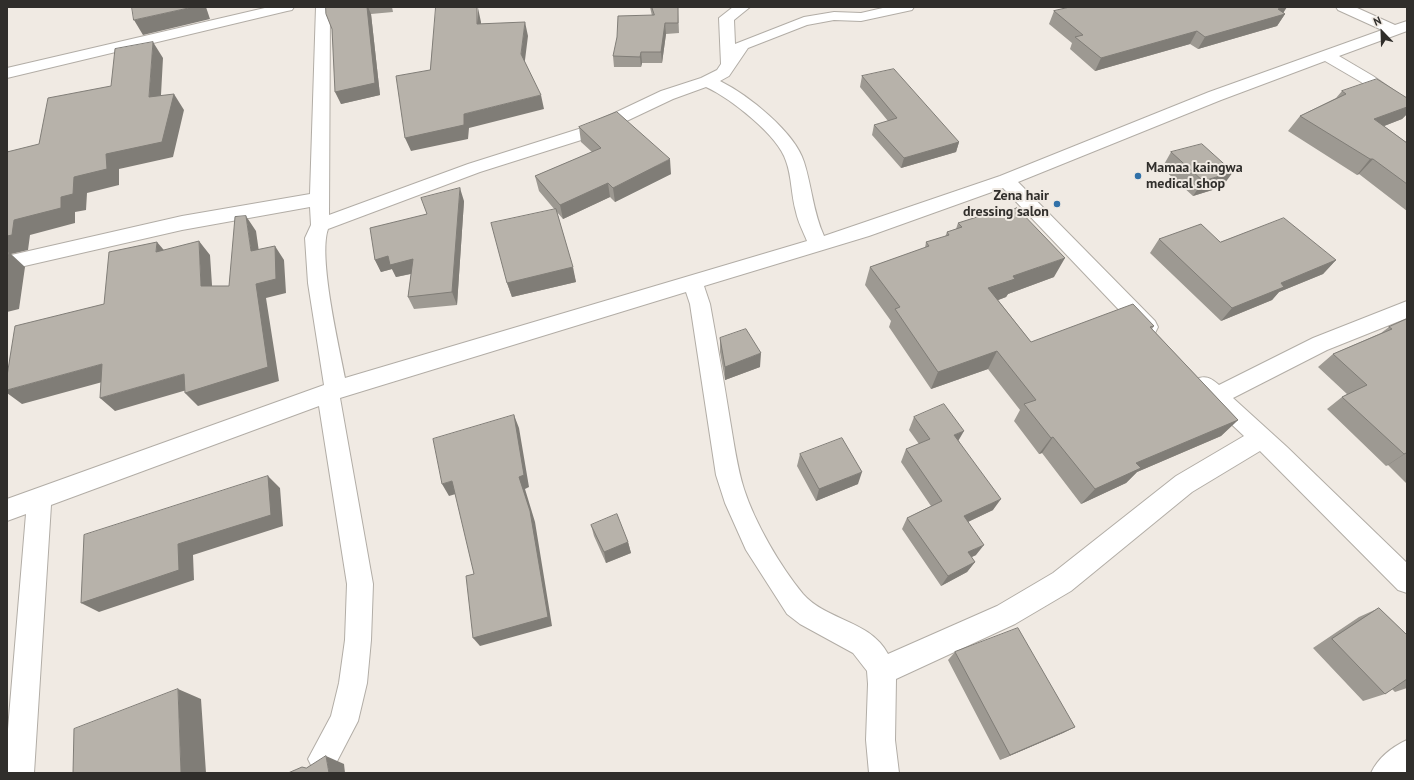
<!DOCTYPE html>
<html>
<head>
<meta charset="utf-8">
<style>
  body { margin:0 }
  #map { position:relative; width:1414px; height:780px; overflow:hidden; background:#f0eae3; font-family:"PT Sans",sans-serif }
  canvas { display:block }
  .frame { position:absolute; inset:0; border:8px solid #302e2b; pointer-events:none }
  .north { position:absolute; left:1362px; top:12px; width:40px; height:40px; -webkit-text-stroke:3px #f0eae3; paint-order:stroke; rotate:337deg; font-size:11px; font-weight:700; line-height:16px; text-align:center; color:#302e2b }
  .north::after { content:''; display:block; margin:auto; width:14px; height:18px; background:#302e2b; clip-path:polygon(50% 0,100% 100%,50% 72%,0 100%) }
</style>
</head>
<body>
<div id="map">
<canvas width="1414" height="780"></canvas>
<div class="frame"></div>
<div class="north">N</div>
</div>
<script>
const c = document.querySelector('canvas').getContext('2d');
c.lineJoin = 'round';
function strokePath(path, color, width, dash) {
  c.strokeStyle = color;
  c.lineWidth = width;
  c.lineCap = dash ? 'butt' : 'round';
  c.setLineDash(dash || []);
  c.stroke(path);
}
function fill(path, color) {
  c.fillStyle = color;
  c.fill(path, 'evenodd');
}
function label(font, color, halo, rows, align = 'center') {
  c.font = font + ' "PT Sans",sans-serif';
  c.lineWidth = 4;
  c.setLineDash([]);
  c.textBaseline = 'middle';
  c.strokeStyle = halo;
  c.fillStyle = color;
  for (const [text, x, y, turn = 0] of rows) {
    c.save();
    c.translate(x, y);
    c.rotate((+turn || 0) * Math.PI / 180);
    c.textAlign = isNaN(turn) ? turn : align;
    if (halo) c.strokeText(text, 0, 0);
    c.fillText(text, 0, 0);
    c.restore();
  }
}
const minor = new Path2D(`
  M 269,7 L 294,7 L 292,10 L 287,11 L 7,78 L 7,68 Z
  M 316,7 L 330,7 L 329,215 L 468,164 L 585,127 L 661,91 L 701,78 L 717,70 L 721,64 L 719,18 L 733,7 L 750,7 L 734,20 L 735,44 L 804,17 L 834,12 L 861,13 L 887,7 L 914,7 L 912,10 L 861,21 L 834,20 L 807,25 L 748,48 L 729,76 L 720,81 C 748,95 795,132 804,162 C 812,187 813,212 824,236 L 1000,176 L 1209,92 L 1382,30 L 1338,10 L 1336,7 L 1355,7 L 1395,25 L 1407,21 L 1407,31 L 1339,56 L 1373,76 L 1407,100 L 1407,113 L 1401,112 L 1361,82 L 1325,61 L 1221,100 L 1018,182 L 1155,321 L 1158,327 L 1155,333 L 1148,335 L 1141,333 L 1003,188 L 869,236 L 704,286 L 710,304 C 717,343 724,382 730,420 C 734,443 737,467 744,489 C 755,523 780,566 803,594 C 827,621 870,620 888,654 L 997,606 L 1053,573 L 1176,476 L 1244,436 L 1196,391 L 1193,385 L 1196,379 C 1206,375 1211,378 1219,385 L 1313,338 L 1407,301 L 1407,318 L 1327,350 L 1233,398 L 1287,447 L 1407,563 L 1407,593 L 1398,590 L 1260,451 L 1192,492 L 1071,591 L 1015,624 L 896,679 L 895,740 L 899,773 L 869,773 L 866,740 L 868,684 L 867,671 L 853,653 L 800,624 L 787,614 L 746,550 L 725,503 L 716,475 L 690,304 L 686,292 L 340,398 L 373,584 L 371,640 L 367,683 L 358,721 L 333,769 L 324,773 L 313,769 L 308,759 L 331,716 L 339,683 L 345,640 L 347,584 L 319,406 L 51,505 L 34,773 L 7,773 L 7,741 L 26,514 L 7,521 L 7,499 L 324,385 L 308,283 L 305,238 L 311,225 L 310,207 L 182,230 L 7,270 L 7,256 L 182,216 L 310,194 ZM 706,87 C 730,98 778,135 786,161 C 792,177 791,195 796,212 C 798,222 803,231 807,241 L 345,378 C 339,346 318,257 328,229 L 480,172 L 597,135 L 673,99 Z
  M 1407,740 L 1407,773 L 1371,773 C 1378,758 1392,747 1407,740 Z`);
strokePath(minor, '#b2ada6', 2);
fill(minor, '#fff');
fill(new Path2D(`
  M 326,7 L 392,7 L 393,12 L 371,14 L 380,95 L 341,104 L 332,29 Z
  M 650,7 L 678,7 L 679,33 L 666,34 L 662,63 L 642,63 L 641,67 L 614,67 L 613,56 L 652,16 Z
  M 1054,11 L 1283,12 L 1285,14 L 1277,26 L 1198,49 L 1190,44 L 1095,71 L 1070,49 L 1072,43 L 1049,24 Z
  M 862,76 L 959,142 L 956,152 L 901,168 L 872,135 L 874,125 L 888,121 L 860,87 Z
  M 1342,91 L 1407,98 L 1407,114 L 1402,119 L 1384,126 L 1407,143 L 1407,211 L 1359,174 L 1357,175 L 1288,131 L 1300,116 L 1336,98 Z
  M 579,127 L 671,174 L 615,202 L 610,197 L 563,219 L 557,212 L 576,282 L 512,297 L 507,283 L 555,210 L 539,191 L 535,176 L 592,152 L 581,142 Z
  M 1171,152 L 1222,187 L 1193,196 L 1162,168 Z
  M 464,201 L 457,305 L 414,309 L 408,297 L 411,274 L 396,277 L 392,269 L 381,272 L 375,260 L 427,214 Z
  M 958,223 L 1054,277 L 1008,294 L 1006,297 L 998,300 L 1031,342 L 1154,326 L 1152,329 L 1238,420 L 1221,436 L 1137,472 L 1126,483 L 1081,504 L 1042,453 L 1039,454 L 1014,421 L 1020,410 L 988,369 L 931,389 L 889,327 L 891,321 L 865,285 L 870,267 L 925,248 L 926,242 L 945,237 L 947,232 L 956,229 Z
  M 1159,239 L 1220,242 L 1336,260 L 1323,274 L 1279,292 L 1272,300 L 1221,321 L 1150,253 Z
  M 1407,319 L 1407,484 L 1388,465 L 1386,466 L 1327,409 L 1342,397 L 1347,394 L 1318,367 L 1333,354 L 1381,333 L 1389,327 Z
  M 720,338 L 760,367 L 725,380 L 720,352 Z
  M 914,417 L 959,441 L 993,510 L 968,522 L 976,555 L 971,557 L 975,562 L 967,572 L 941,586 L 902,529 L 907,518 L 931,506 L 901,462 L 906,449 L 919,444 L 909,430 Z
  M 800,454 L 858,484 L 816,501 L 797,466 Z
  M 591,525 L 628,542 L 631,553 L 606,563 L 594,536 Z
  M 1379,608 L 1406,634 L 1407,634 L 1407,688 L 1395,692 L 1392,689 L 1385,694 L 1363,701 L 1313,648 L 1359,617 Z
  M 955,652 L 1075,727 L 1063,733 L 1000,760 L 948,660 Z`), '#9d9992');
fill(new Path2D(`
  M 193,7 L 206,7 L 210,19 L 143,35 L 134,20 Z
  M 367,7 L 368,7 L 371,14 L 380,95 L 341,104 L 335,92 Z
  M 1283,7 L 1287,7 L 1282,15 L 1285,14 L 1277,26 L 1198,49 L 1205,37 Z
  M 478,8 L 481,22 L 481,37 L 477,24 Z
  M 525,22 L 528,36 L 524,68 L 521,54 Z
  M 665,23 L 666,34 L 662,63 L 661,52 Z
  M 1197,31 L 1190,44 L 1095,71 L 1101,58 Z
  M 153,42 L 163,58 L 160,113 L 149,97 Z
  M 641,52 L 642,63 L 641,67 L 640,57 Z
  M 174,94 L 184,110 L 173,157 L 119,169 L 119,185 L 87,193 L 86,210 L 75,212 L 75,223 L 30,235 L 28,250 L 11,254 L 25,267 L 19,309 L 7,312 L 7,236 L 14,220 L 61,197 L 74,177 L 106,154 Z
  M 541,95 L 544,109 L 469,128 L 468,139 L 411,151 L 405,138 L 464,114 Z
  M 1407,107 L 1407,114 L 1402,119 L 1361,135 L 1374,119 Z
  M 959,142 L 956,152 L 901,168 L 904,158 Z
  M 670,159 L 671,174 L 615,202 L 613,188 Z
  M 1370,159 L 1373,159 L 1359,174 L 1357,175 Z
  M 1233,172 L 1222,187 L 1193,196 L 1203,181 Z
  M 608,183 L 610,197 L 563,219 L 560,205 Z
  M 460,188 L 464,201 L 457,305 L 452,292 Z
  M 246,216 L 256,231 L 261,266 L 251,251 Z
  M 199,241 L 210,255 L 213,300 L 201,286 Z
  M 157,242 L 169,256 L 156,252 Z
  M 275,246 L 284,260 L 286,293 L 266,298 L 279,381 L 198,406 L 185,393 L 256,284 Z
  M 388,256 L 413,259 L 419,272 L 396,277 L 392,269 L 381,272 L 375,260 Z
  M 1065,258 L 1054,277 L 1008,294 L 1006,297 L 980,307 L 988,288 L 1013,276 Z
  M 1336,260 L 1323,274 L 1279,292 L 1272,300 L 1221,321 L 1232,308 L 1281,283 Z
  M 573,267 L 576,282 L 512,297 L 507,283 Z
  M 997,351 L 988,369 L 931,389 L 938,372 Z
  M 761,353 L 760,367 L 725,380 L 725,367 Z
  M 102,364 L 117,378 L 22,404 L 7,393 L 7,390 Z
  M 184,374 L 197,387 L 115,411 L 100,398 Z
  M 514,415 L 519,428 L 529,487 L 525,489 L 535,522 L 552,626 L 480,646 L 473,638 L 519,477 Z
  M 1238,420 L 1221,436 L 1137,472 L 1126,483 L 1081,504 L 1095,489 L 1136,463 Z
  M 964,431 L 957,443 L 954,435 Z
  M 1053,437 L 1042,453 L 1039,454 L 1051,438 Z
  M 1406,453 L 1388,465 L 1386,466 L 1404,454 Z
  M 862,472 L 858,484 L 816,501 L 819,489 Z
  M 268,476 L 280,488 L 283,526 L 193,555 L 194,580 L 99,612 L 81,603 L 178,544 Z
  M 452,481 L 459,493 L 449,496 L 442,484 Z
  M 1001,499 L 993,510 L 957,527 L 964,516 Z
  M 628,542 L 631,553 L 606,563 L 604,552 Z
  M 984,545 L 976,555 L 960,563 L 968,552 Z
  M 975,562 L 967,572 L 941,586 L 948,576 Z
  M 178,689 L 201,699 L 206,773 L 181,773 Z
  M 1075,727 L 1063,733 L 1000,760 L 1010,755 Z
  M 326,756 L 344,764 L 345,773 L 329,773 Z`), '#807d77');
const building = new Path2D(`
  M 132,7 L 193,7 L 134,20 Z
  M 326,7 L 367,7 L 375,83 L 335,92 L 332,29 L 326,14 Z
  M 436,7 L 477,7 L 477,24 L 525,22 L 521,54 L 541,95 L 464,114 L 464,125 L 405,138 L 396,76 L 430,70 Z
  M 652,7 L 678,7 L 678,23 L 665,23 L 661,52 L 641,52 L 640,57 L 613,56 L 617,37 L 618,16 L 654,15 Z
  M 1070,7 L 1283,7 L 1278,9 L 1285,14 L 1205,37 L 1197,31 L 1101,58 L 1075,37 L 1083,35 L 1054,11 Z
  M 153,42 L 149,97 L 174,94 L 162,142 L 106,154 L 107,169 L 74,177 L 73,194 L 61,197 L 61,208 L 14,220 L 12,235 L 7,236 L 7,152 L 39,144 L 48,98 L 111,86 L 115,49 Z
  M 894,69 L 959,142 L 904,158 L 874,125 L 897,118 L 862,76 Z
  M 1377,79 L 1407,98 L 1407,107 L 1374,119 L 1407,143 L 1407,184 L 1373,159 L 1370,159 L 1300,116 L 1346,94 L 1342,91 Z
  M 617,112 L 670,159 L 613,188 L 608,183 L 560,205 L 535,176 L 601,148 L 579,127 Z
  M 1202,144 L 1233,172 L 1203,181 L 1171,152 Z
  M 460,188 L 452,292 L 408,297 L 413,259 L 390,265 L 388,256 L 375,260 L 370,228 L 427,214 L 421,198 Z
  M 1017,208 L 1065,258 L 1013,276 L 1015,279 L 988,288 L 1031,342 L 1133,304 L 1154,326 L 1150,327 L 1238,420 L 1136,463 L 1141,468 L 1095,489 L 1053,437 L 1051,438 L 1024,404 L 1036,400 L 997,351 L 938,372 L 895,309 L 900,307 L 870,267 L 929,246 L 926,242 L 949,235 L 947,232 L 962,227 L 958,223 L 999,210 L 1003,214 Z
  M 556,209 L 573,267 L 507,283 L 491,223 Z
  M 246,216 L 251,251 L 275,246 L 276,279 L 256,284 L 268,367 L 185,393 L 184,374 L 100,398 L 102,364 L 7,390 L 7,376 L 15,326 L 104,304 L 109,252 L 157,242 L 156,252 L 199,241 L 201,286 L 229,286 L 235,217 Z
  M 1284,218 L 1336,260 L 1281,283 L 1284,287 L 1232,308 L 1159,239 L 1201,224 L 1220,242 Z
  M 9,252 L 7,266 L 7,253 Z
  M 1407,319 L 1407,454 L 1406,453 L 1404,454 L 1342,397 L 1367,385 L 1333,354 L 1392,329 L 1389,327 Z
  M 746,329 L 761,353 L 725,367 L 720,338 Z
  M 944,404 L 964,431 L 954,435 L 1001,499 L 964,516 L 984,545 L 968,552 L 975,562 L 948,576 L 907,518 L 942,501 L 906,449 L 930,439 L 914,417 Z
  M 514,415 L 524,475 L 519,477 L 530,511 L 548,617 L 473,638 L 466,576 L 474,574 L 452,481 L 442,484 L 433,439 Z
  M 842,438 L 862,472 L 819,489 L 800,454 Z
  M 268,476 L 271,515 L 178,544 L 179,570 L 81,603 L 84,535 Z
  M 617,514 L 628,542 L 604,552 L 591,525 Z
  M 1379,608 L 1407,635 L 1407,679 L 1385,694 L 1332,639 Z
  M 1018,628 L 1075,727 L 1010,755 L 955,652 Z
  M 178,689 L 181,773 L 73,773 L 74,729 Z
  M 326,756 L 329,773 L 288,773 L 302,767 L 306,768 Z`);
fill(building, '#b7b2aa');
strokePath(building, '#807d77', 1);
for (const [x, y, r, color] of [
  [1138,176,4,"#3171a8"],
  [1057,204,4,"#3171a8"]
]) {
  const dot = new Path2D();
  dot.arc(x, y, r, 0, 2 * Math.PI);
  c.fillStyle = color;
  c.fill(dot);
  strokePath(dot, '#f0eae3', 1.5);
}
label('bold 14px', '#302e2b', '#f0eae3', [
  ["Mamaa kaingwa",1146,168],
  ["medical shop",1146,184],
  ["Zena hair",1049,196,"right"],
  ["dressing salon",1049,212,"right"]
], 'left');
</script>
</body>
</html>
